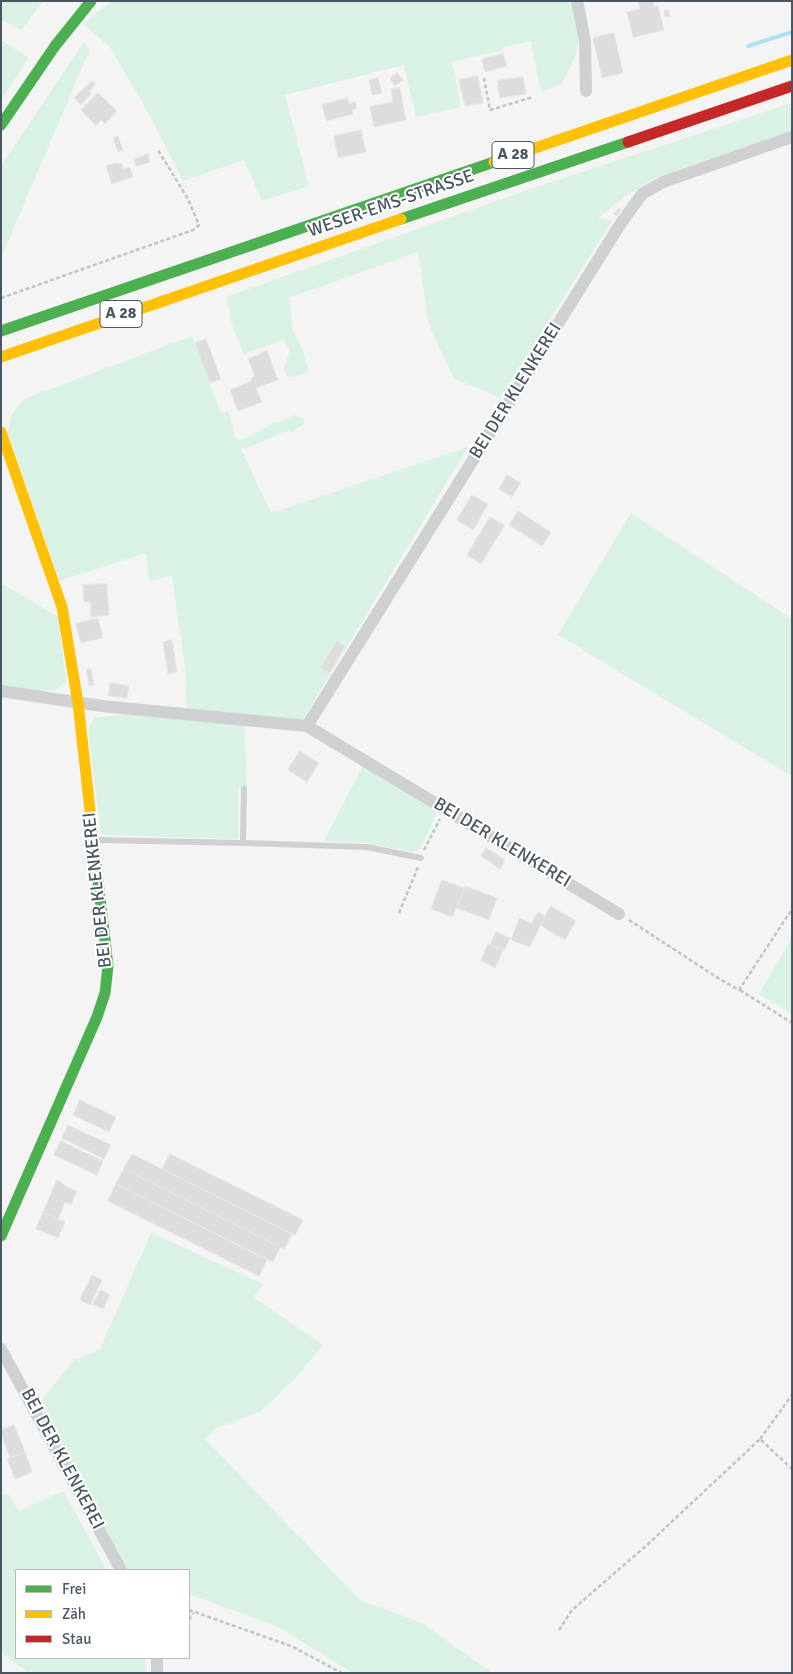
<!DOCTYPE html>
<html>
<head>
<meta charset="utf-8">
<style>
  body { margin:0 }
  #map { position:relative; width:793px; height:1674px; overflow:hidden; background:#f4f4f4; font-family:Signika,sans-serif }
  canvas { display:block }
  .frame { position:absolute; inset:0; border:2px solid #4a5661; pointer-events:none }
  .legend { position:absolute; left:15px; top:1569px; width:175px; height:90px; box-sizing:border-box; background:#fff; border:1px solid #b7bbc0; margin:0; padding:6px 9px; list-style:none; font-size:15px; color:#4a5661 }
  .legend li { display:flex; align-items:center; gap:10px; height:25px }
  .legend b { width:25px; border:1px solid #b7bbc0 }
</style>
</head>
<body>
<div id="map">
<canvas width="793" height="1674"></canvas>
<div class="frame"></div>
<ul class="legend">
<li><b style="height:6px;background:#4caf50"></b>Frei</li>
<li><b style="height:6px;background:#ffc107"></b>Zäh</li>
<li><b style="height:6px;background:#c62828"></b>Stau</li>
</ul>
</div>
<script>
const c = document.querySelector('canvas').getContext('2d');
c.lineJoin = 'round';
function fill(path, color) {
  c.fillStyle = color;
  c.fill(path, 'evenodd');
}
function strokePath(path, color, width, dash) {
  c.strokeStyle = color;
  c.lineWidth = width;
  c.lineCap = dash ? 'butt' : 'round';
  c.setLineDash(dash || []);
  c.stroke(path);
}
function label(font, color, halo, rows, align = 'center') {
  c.font = font + ' Signika,sans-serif';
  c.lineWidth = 4;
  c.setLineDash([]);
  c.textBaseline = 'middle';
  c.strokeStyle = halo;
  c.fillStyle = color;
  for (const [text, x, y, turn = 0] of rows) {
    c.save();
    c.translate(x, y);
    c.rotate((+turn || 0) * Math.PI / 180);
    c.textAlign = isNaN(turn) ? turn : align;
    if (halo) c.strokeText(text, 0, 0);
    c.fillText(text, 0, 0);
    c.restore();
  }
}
fill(new Path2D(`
  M 1,1 L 43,1 L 22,30 L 1,20 Z
  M 112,1 L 572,1 L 580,35 L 575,57 L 562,84 L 544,91 L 540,89 L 531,41 L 503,47 L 503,50 L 452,62 L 461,107 L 416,117 L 404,65 L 285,95 L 309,186 L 262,201 L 244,160 L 183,181 L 149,114 L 110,47 L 83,24 Z
  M 1,40 L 29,58 L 1,100 Z
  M 84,42 L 90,49 L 1,258 L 1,166 Z
  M 792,103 L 792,131 L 657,177 L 624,197 L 598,218 L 612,221 L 500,398 L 454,378 L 429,325 L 418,252 L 289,298 L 293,332 L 302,348 L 309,371 L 299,376 L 287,377 L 284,368 L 290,350 L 283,340 L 244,354 L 232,324 L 226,297 L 524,191 Z
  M 192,336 L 221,413 L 228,411 L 235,436 L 239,440 C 253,436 260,430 272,424 C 280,421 287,419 295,415 L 304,419 L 304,424 L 293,432 L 283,432 L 256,445 L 241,449 L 271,513 L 468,447 L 303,719 L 299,721 L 187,710 L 185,667 L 172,576 L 149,581 L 146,553 L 59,581 L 8,432 L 11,415 L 24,399 Z
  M 631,513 L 792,619 L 792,776 L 558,635 Z
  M 1,583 L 59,617 L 66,682 L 54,691 L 1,688 Z
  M 135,714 L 244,725 L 247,789 L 238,788 L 238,839 L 106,835 L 101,833 L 88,730 L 94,718 Z
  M 363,766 L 437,812 L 421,848 L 412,852 L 368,843 L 324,841 Z
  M 792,938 L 792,1014 L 759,994 Z
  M 151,1233 L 264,1284 L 253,1297 L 323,1345 L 300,1373 L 260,1412 L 215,1429 L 205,1439 L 360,1600 L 422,1623 L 492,1673 L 353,1673 L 278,1627 L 189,1594 L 189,1570 L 127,1570 L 38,1405 L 73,1361 L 100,1349 Z
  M 63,1491 L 107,1570 L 16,1570 L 16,1658 L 145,1658 L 146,1670 L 145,1673 L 28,1673 L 1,1652 L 1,1494 L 9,1495 L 19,1511 Z`), '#d9f2e3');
strokePath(new Path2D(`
  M 748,46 L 792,32`), '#aee2f0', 4);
const building = new Path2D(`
  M 638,1 L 653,1 L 654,7 L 658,6 L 664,30 L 633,37 L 627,12 L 640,9 Z
  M 668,10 L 670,16 L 665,17 L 664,11 Z
  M 614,33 L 623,73 L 602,78 L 593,38 Z
  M 503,54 L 507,66 L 485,72 L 482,59 Z
  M 397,73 L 403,80 L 395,86 L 390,79 Z
  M 478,76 L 483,103 L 465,106 L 459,80 Z
  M 523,77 L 526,94 L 500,98 L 497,81 Z
  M 378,78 L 382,93 L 372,95 L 369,80 Z
  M 92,81 L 96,84 L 89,92 L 91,94 L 81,105 L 74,98 Z
  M 400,88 L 406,120 L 374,127 L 370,106 L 393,102 L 391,89 Z
  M 98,93 L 117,111 L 105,124 L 101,120 L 96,126 L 81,110 Z
  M 348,98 L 349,104 L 355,102 L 357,109 L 352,110 L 353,114 L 326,121 L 322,105 Z
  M 361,130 L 366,152 L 338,158 L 334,136 Z
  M 118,136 L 123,150 L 118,152 L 113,138 Z
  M 148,154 L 150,162 L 136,166 L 134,159 Z
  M 117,163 L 117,164 L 121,163 L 124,169 L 130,167 L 133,177 L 112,184 L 106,166 Z
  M 619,208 L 621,210 L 617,216 L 614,214 Z
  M 206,339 L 221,379 L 210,383 L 195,343 Z
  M 267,351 L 278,380 L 256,388 L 262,402 L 238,411 L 230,390 L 252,381 L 251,378 L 255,376 L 248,359 Z
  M 507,475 L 521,483 L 512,497 L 499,489 Z
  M 472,495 L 488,504 L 473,530 L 457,520 Z
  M 518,511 L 551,532 L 542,546 L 509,525 Z
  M 490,517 L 505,525 L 481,564 L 467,555 Z
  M 107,584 L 109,615 L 91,617 L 90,602 L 84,602 L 83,585 Z
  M 98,618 L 103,638 L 81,643 L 76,624 Z
  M 172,640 L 177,672 L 168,674 L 163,642 Z
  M 337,641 L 345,646 L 329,673 L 321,668 Z
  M 91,669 L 94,685 L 89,686 L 86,670 Z
  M 110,683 L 129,686 L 127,698 L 109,696 Z
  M 300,751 L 319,763 L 307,782 L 288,770 Z
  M 486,848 L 505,860 L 500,869 L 481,856 Z
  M 442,880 L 464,888 L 453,917 L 431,909 Z
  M 465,886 L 497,898 L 489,920 L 457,908 Z
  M 551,906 L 576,921 L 565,940 L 540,925 Z
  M 538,912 L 545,916 L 530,947 L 511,940 L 519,918 L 531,923 Z
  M 496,932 L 510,938 L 504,951 L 490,945 Z
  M 488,944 L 503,950 L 495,968 L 481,961 Z
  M 80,1100 L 116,1117 L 109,1132 L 73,1115 Z
  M 68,1125 L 111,1145 L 104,1159 L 62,1138 Z
  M 61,1141 L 103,1161 L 97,1175 L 54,1155 Z
  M 132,1154 L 292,1234 L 284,1249 L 124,1169 Z
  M 170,1154 L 303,1220 L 295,1235 L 162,1169 Z
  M 124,1169 L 280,1247 L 273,1262 L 116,1184 Z
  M 57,1180 L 64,1184 L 64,1186 L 77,1191 L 71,1205 L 65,1202 L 58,1219 L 43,1213 Z
  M 116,1184 L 267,1260 L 259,1276 L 108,1201 Z
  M 43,1213 L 65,1222 L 58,1238 L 36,1229 Z
  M 92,1275 L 102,1280 L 90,1305 L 80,1300 Z
  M 101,1290 L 110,1295 L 103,1309 L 93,1304 Z
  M 14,1425 L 25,1452 L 10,1458 L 1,1434 L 1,1430 Z
  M 25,1452 L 32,1472 L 15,1479 L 7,1459 Z`);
fill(building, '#ddddde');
strokePath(building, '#e5e6e7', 1);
strokePath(new Path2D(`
  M 484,78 L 490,110 L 533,97
  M 1,298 L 193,230 L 199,225 L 188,199 L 158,150
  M 424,850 L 440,819
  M 399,913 L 418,867
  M 629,920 L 718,978 L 739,990 L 792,909
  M 740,990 L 792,1023
  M 760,1439 L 792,1395
  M 189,1610 L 291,1646 L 342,1673
  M 189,1620 L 193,1613
  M 559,1630 L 572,1610 L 647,1545 L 760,1439 L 792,1469`), '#bcc7c4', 2.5, [4, 2.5]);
strokePath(new Path2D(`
  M 97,840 L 243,843 L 244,789
  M 243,843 L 367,847 L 421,858`), '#ced0d2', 6);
strokePath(new Path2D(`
  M 577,1 L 585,41 L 586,91
  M 1,691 L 102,706 L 307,726 L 619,914
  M 307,726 L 619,226 L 642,194 L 663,182 L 792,137
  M 1,1349 L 121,1570
  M 157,1658 L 157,1673`), '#ced0d2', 12);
strokePath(new Path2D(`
  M 1,125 L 55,46 L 91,1
  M 401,219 L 628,142
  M 1,331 L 494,162
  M 1,1236 L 97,1017 L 105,993 L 108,966 L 95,855`), '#4caf50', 11);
strokePath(new Path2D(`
  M 494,162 L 792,60
  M 1,357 L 401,219
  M 1,432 L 62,607 L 78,703 L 95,855`), '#ffc107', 11);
strokePath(new Path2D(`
  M 628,142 L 792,86`), '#c62828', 11);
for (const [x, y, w] of [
  [513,155,42],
  [121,314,42]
]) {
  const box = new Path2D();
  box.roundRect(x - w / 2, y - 13.5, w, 27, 4);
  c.fillStyle = '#fff';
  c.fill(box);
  strokePath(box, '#4a5661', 1);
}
label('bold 16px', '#4a5661', null, [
  ["A 28",513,155],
  ["A 28",121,314]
]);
label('18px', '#4a5661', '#fff', [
  ["WESER-EMS-STRASSE",391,204,-19],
  ["BEI DER KLENKEREI",516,391,-58],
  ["BEI DER KLENKEREI",502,843,31],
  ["BEI DER KLENKEREI",98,890,-96],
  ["BEI DER KLENKEREI",62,1459,62]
]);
</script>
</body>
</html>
